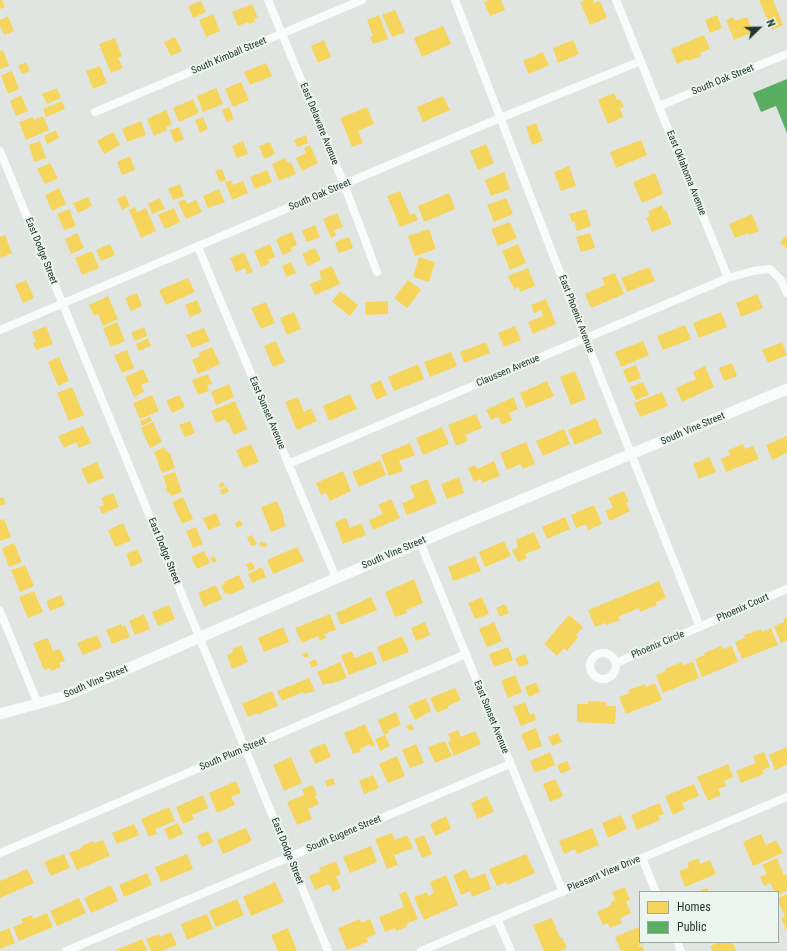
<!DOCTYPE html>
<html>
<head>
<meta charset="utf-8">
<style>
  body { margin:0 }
  #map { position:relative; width:787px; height:951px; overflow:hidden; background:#e0e5e2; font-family:"Roboto Condensed",sans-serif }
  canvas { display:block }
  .legend { position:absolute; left:639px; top:891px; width:140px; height:52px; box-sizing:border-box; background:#edf5f0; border:1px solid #9ba9a2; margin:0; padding:5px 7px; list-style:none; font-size:12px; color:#20372c }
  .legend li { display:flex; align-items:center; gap:8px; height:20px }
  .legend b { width:20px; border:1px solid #9ba9a2 }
  .north { position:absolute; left:739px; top:8px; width:40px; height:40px; -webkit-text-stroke:3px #edf5f0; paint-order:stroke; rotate:67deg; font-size:11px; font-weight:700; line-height:16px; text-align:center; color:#20372c }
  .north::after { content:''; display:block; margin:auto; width:14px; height:18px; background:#20372c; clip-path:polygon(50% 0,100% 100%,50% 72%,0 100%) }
</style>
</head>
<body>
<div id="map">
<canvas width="787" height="951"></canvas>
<ul class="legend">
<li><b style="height:11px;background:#f6d55c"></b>Homes</li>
<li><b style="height:11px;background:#5aae61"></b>Public</li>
</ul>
<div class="north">N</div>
</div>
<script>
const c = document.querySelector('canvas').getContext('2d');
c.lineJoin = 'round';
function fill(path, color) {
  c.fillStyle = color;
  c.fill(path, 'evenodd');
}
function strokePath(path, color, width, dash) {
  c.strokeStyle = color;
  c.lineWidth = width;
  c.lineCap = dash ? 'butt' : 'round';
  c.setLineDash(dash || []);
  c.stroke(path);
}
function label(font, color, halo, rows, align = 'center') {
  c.font = font + ' "Roboto Condensed",sans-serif';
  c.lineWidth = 4;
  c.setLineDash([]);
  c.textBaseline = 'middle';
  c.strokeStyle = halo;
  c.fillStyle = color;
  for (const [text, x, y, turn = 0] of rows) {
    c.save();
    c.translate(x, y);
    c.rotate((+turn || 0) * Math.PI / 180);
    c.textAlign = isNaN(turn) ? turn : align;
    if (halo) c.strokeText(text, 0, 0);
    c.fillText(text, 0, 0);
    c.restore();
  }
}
fill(new Path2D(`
  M 0,0 L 2,0 L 5,7 L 0,9 Z
  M 489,0 L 501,0 L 505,10 L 490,16 L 484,2 Z
  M 585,0 L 593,0 L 594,3 L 600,1 L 607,18 L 590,25 L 580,2 Z
  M 759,0 L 773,0 L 783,25 L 772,30 Z
  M 201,1 L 206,12 L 193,18 L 188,6 Z
  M 252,4 L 258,18 L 254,19 L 255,22 L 249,24 L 248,22 L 238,26 L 232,12 Z
  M 395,10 L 405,32 L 392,37 L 382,15 Z
  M 213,14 L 220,31 L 206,37 L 199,20 Z
  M 379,15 L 388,39 L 373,44 L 370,37 L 373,36 L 367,20 Z
  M 717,15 L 722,28 L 710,33 L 705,20 Z
  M 8,16 L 14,31 L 4,35 L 0,26 L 0,20 Z
  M 733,17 L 735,21 L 747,17 L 753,32 L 734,40 L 726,20 Z
  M 443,26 L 451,44 L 422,57 L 414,38 Z
  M 704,35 L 710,49 L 700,53 L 701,56 L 688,61 L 687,59 L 677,64 L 671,49 Z
  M 175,37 L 182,51 L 171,56 L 164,42 Z
  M 115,38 L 122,56 L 118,58 L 123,68 L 111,73 L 99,44 Z
  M 324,40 L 331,57 L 318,63 L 311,46 Z
  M 573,40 L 579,54 L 558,63 L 553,48 Z
  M 3,50 L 9,66 L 0,69 L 0,51 Z
  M 543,52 L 549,65 L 529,74 L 523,61 Z
  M 26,62 L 30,71 L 22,74 L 18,66 Z
  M 266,63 L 272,76 L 250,85 L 244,72 Z
  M 100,66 L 107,83 L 93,89 L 86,71 Z
  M 12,71 L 19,89 L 8,94 L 1,75 Z
  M 241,82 L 249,100 L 233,107 L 225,89 Z
  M 57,88 L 61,98 L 47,104 L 42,94 Z
  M 216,88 L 223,104 L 203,112 L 197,96 Z
  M 614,93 L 617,100 L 620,99 L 624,107 L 620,108 L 623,117 L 608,124 L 598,100 Z
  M 21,95 L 28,111 L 16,116 L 10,101 Z
  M 443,96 L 450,110 L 423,122 L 417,107 Z
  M 193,99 L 199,113 L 179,122 L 173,108 Z
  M 62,101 L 65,109 L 46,117 L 43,109 Z
  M 229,107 L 234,119 L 227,122 L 222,110 Z
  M 367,107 L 374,124 L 358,131 L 363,143 L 352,147 L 340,118 Z
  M 166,110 L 172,124 L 166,127 L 167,130 L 154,136 L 147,119 Z
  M 43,116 L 49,130 L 26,140 L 19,122 L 33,117 L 34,120 Z
  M 203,117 L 208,129 L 200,133 L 195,120 Z
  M 141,121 L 146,135 L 127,142 L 122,129 Z
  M 536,123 L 543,141 L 532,145 L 526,127 Z
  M 179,127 L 184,139 L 175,143 L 170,130 Z
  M 56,130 L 59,138 L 47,144 L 44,136 Z
  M 113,132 L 120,145 L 104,154 L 97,141 Z
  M 306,135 L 308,143 L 297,147 L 294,140 Z
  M 641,140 L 647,155 L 616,168 L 610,152 Z
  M 40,141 L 46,158 L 34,162 L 29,145 Z
  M 243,141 L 248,154 L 237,158 L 232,146 Z
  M 270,142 L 275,154 L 264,159 L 259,146 Z
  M 486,144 L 494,163 L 478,170 L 470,151 Z
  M 310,145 L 318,163 L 302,171 L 296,158 L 306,153 L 304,148 Z
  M 130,156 L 135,170 L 122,175 L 117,162 Z
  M 285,158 L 288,163 L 291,162 L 296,174 L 279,181 L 272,164 Z
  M 50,163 L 58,178 L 45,184 L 37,169 Z
  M 569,166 L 576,186 L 561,191 L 554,172 Z
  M 222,169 L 226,180 L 220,182 L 215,171 Z
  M 267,170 L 272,182 L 255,189 L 250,177 Z
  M 504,172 L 510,189 L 491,196 L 485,180 Z
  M 655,173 L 663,194 L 642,203 L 633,182 Z
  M 231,180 L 233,185 L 243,181 L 248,193 L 232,200 L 225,182 Z
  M 180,184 L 184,196 L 173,200 L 168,189 Z
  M 59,188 L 66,204 L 52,211 L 45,195 Z
  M 219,189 L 225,202 L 208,208 L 203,196 Z
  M 400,191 L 410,215 L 415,213 L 418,220 L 400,227 L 387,196 Z
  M 449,193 L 455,209 L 424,222 L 418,206 Z
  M 125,195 L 130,206 L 122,210 L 117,199 Z
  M 88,197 L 92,206 L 78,213 L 73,203 Z
  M 160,198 L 165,209 L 152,214 L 148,203 Z
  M 506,198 L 513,214 L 494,222 L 487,205 Z
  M 185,199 L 187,204 L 196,200 L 202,212 L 186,219 L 178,202 Z
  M 662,205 L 664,211 L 666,210 L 672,224 L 652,232 L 646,218 L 650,216 L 648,211 Z
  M 135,207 L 137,212 L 146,208 L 156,231 L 141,238 L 129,210 Z
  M 174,208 L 180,222 L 165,229 L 158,215 Z
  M 69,209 L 76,226 L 64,230 L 57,214 Z
  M 586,209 L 591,226 L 577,231 L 574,221 L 572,222 L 569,214 Z
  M 337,213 L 343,227 L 334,230 L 336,235 L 331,238 L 323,219 Z
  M 752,214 L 759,231 L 749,235 L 748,233 L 735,238 L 729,224 Z
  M 510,222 L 517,238 L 498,246 L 491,229 Z
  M 315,225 L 320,237 L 307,242 L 302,231 Z
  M 429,229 L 436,249 L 415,256 L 408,236 Z
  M 292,232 L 297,245 L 291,248 L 292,251 L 283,255 L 276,239 Z
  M 77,233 L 84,248 L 71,254 L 65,239 Z
  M 590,233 L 595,248 L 581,252 L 576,237 Z
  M 5,235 L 12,253 L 1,258 L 0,255 L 0,237 Z
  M 787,235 L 787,249 L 780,242 Z
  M 349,237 L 353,248 L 339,253 L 335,242 Z
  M 110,244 L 115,255 L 101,261 L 96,250 Z
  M 270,244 L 275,257 L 268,260 L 270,263 L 261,267 L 254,251 Z
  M 518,244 L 526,263 L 510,270 L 502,251 Z
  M 315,248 L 321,260 L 308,266 L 302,254 Z
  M 92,251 L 99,268 L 82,275 L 75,258 Z
  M 244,252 L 253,272 L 247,274 L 245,268 L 236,272 L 230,258 Z
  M 419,257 L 435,262 L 429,282 L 413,277 Z
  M 291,262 L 296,273 L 287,277 L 282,266 Z
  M 332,266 L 340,284 L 315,295 L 310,284 L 322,279 L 319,271 Z
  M 649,267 L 655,281 L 627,292 L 621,278 Z
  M 528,268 L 535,286 L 520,292 L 519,287 L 514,289 L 508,276 Z
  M 615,273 L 624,294 L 591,308 L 585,294 L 605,285 L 602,278 Z
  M 188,278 L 195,292 L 166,305 L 159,290 Z
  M 26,280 L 34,298 L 23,303 L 15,285 Z
  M 408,280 L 421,290 L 407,308 L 394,298 Z
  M 340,291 L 358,305 L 350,316 L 332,302 Z
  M 137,293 L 142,306 L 131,311 L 125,298 Z
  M 757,294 L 763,308 L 741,317 L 736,303 Z
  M 108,296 L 118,319 L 103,326 L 98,314 L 94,316 L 89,305 Z
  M 546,299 L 556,324 L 533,334 L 528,322 L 543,316 L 541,310 L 534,313 L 531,305 Z
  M 197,300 L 202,312 L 190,317 L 185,305 Z
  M 388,301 L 388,314 L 366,315 L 365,302 Z
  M 266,302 L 275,323 L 261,329 L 251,308 Z
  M 294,312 L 301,329 L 287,335 L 280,318 Z
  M 721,312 L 727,327 L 699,338 L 693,323 Z
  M 117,322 L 125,341 L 111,347 L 103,328 Z
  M 685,325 L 691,339 L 663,350 L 657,336 Z
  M 46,326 L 53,344 L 36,350 L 33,343 L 36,342 L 32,332 Z
  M 515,326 L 521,340 L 504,347 L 498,333 Z
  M 144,327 L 147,336 L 135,341 L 131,333 Z
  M 204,328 L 210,341 L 192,348 L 186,335 Z
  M 148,338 L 151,346 L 139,351 L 136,344 Z
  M 276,341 L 285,362 L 273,367 L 264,346 Z
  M 643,341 L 649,355 L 621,367 L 615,352 Z
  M 486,342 L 490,353 L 464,363 L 460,352 Z
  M 782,342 L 787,355 L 768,363 L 762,350 Z
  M 212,347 L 220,364 L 198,374 L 192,360 L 200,356 L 198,353 Z
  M 127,350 L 134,368 L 122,373 L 114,355 Z
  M 451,352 L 457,366 L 430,377 L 424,362 Z
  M 59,357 L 69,381 L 58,386 L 48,362 Z
  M 732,363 L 737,376 L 724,381 L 719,368 Z
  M 418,364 L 424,379 L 394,391 L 388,377 Z
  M 636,365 L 641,378 L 628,383 L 623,370 Z
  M 705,366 L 714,387 L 682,402 L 676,388 L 696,379 L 693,372 Z
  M 143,369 L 149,382 L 141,385 L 144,392 L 134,397 L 125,377 Z
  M 575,371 L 586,399 L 571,405 L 560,377 Z
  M 208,374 L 212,384 L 207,385 L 209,391 L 198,395 L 192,380 Z
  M 381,380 L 387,395 L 376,400 L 370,385 Z
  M 547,381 L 554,396 L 526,408 L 520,393 Z
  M 643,382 L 649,395 L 636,400 L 630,387 Z
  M 229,384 L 234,397 L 216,405 L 211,392 Z
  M 72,387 L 84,415 L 69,421 L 57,393 Z
  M 662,392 L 668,406 L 640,417 L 634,403 Z
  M 350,394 L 357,409 L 329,421 L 323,406 Z
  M 152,395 L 159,411 L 140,419 L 133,403 Z
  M 179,395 L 185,407 L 172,413 L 166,401 Z
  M 298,397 L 304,412 L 311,408 L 317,421 L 297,430 L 285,402 Z
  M 513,397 L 518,409 L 509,413 L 512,420 L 502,425 L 498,417 L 491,420 L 486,410 Z
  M 235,401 L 247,429 L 234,435 L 228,422 L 227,423 L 225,419 L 216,423 L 211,411 Z
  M 476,414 L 482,428 L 465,435 L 468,441 L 456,446 L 448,425 Z
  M 150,417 L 152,421 L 142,426 L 140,421 Z
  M 596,418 L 602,433 L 575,445 L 568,430 Z
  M 190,421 L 195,433 L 185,437 L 179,425 Z
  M 153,422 L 162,442 L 150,448 L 141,428 Z
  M 83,426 L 91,443 L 79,448 L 76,442 L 64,448 L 58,436 Z
  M 442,427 L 449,444 L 423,455 L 416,438 Z
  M 564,429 L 570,444 L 543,456 L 536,441 Z
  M 787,436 L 787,453 L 772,460 L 766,445 Z
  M 526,442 L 535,464 L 523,469 L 520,464 L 507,470 L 500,453 Z
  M 410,443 L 415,455 L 399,461 L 403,471 L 389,476 L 381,455 Z
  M 251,444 L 259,462 L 244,468 L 236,450 Z
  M 743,444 L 745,449 L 753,446 L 759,459 L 726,472 L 721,459 L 730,455 L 728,450 Z
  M 164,447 L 166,451 L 167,451 L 169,453 L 170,453 L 175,468 L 162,473 L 154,452 Z
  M 709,457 L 716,472 L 699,479 L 693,464 Z
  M 380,460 L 386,475 L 359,487 L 352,472 Z
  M 494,461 L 500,476 L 482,483 L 481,479 L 474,482 L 468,468 L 475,465 L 477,469 Z
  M 97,462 L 104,478 L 88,484 L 81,469 Z
  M 343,471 L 351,491 L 330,501 L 326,493 L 321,495 L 316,483 Z
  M 175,472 L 182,492 L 171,496 L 169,492 L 167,493 L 165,489 L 167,488 L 163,476 Z
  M 459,477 L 464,493 L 447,499 L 441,484 Z
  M 427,479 L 437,503 L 407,515 L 402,503 L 415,498 L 410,486 Z
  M 223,482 L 225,486 L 220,488 L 218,484 Z
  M 227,487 L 229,491 L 222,495 L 220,490 Z
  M 624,491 L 629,502 L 626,503 L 630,511 L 610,521 L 605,511 L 613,507 L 608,498 Z
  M 113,493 L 119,507 L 102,514 L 99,507 L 104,505 L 101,498 Z
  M 3,497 L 6,504 L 0,506 L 0,498 Z
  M 183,497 L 193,519 L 182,524 L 172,502 Z
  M 391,499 L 400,518 L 373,530 L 369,520 L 383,514 L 378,505 Z
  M 277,501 L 284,517 L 283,518 L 286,526 L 271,532 L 261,507 Z
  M 594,505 L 602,524 L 588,530 L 586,524 L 576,528 L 571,515 Z
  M 216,513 L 221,525 L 208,530 L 203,518 Z
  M 565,517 L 570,529 L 547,539 L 542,527 Z
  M 346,518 L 350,528 L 361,523 L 366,535 L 343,544 L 335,522 Z
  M 4,519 L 11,537 L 0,541 L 0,520 Z
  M 240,520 L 243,525 L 237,528 L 235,523 Z
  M 123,523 L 131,541 L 115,547 L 108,530 Z
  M 196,527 L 203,544 L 193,548 L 186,531 Z
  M 534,532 L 541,548 L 525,554 L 527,558 L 518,562 L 512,550 L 518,547 L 516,540 Z
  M 252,535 L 257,544 L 251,546 L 247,537 Z
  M 261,541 L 267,544 L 265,548 L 259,545 Z
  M 504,541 L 511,556 L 485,567 L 479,552 Z
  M 14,543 L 22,562 L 9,567 L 2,548 Z
  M 297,547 L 304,561 L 273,574 L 267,560 Z
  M 137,549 L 143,562 L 131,567 L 126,554 Z
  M 204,551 L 210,563 L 197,569 L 191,557 Z
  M 214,556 L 217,561 L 213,563 L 210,558 Z
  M 475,556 L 481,571 L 453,581 L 448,567 Z
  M 252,562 L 255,569 L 249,571 L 246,564 Z
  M 25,565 L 34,586 L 20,592 L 11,570 Z
  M 262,567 L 266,577 L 252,583 L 248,574 Z
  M 239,575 L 245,588 L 229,595 L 228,592 L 225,594 L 221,585 L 225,584 L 224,582 Z
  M 414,579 L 423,603 L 406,610 L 407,613 L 395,617 L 385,592 Z
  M 659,581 L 666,598 L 656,602 L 657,605 L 640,612 L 639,608 L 618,617 L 620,620 L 606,625 L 605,623 L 595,627 L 588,610 Z
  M 216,585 L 222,599 L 204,607 L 198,593 Z
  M 34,591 L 43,612 L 28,618 L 19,597 Z
  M 61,595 L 65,605 L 50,611 L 46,601 Z
  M 371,597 L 377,610 L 341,625 L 336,613 Z
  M 482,597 L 489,614 L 475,619 L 468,603 Z
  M 505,604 L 509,613 L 500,617 L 496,608 Z
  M 169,605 L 175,619 L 158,626 L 152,612 Z
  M 144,614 L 150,629 L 135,635 L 129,621 Z
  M 330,614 L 336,630 L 324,634 L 326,638 L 320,641 L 318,636 L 302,643 L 295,628 Z
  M 569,615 L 583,627 L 576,635 L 578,637 L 567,651 L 564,648 L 557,656 L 544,644 Z
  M 787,618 L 787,641 L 781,643 L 774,626 L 784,622 L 783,619 Z
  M 425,622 L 430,635 L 416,641 L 411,628 Z
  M 494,622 L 502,641 L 487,647 L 479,629 Z
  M 121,624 L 122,627 L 125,625 L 130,637 L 112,644 L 106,630 Z
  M 283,627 L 289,642 L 264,652 L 258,638 Z
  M 771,628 L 778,645 L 742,659 L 735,642 L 745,638 L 744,635 L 761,629 L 762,632 Z
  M 97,635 L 102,647 L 83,655 L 77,643 Z
  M 402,636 L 409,652 L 383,662 L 377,647 Z
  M 48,638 L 53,651 L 60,649 L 65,661 L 59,663 L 61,667 L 51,671 L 50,668 L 44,670 L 33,643 Z
  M 241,645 L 248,662 L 232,669 L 227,655 L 233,652 L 232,649 Z
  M 721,646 L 722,649 L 732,646 L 738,662 L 702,677 L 695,659 L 705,655 L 704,653 Z
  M 508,647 L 513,660 L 494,667 L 489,654 Z
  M 351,651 L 355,658 L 372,651 L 377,664 L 349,675 L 341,656 Z
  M 307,652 L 309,656 L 305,658 L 302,654 Z
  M 525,654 L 529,664 L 519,667 L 515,658 Z
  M 316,659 L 318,665 L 311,668 L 309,662 Z
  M 340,662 L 347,678 L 330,684 L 329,683 L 323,685 L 317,672 Z
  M 682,662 L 683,665 L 693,662 L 699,678 L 663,693 L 656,675 L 666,671 L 665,669 Z
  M 515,675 L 522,692 L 508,698 L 501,681 Z
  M 309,678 L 315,691 L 304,694 L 303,692 L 282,701 L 277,691 Z
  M 536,682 L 540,692 L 529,697 L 525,687 Z
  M 655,683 L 662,700 L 626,714 L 619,697 L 629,693 L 628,690 L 645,684 L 646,687 Z
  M 455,688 L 461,700 L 448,706 L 448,708 L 437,713 L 430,698 Z
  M 272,691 L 278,706 L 257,715 L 257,713 L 248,717 L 242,704 Z
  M 426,698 L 431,711 L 415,720 L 408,706 Z
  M 588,701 L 606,702 L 606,706 L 616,706 L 615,724 L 577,722 L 577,704 L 588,704 Z
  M 525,702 L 530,715 L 534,713 L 536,720 L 521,726 L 513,707 Z
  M 396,712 L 401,725 L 388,730 L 389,733 L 384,735 L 378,720 Z
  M 365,724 L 375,746 L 371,747 L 370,744 L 360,749 L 361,751 L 353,754 L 344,733 Z
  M 411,724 L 414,729 L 409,731 L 406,726 Z
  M 536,728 L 542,746 L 528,751 L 521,734 Z
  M 458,730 L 461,737 L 475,731 L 481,744 L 454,756 L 448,742 L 451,741 L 448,734 Z
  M 558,733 L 562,742 L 552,746 L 548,737 Z
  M 385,735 L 390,746 L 380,751 L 375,739 Z
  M 445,741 L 452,756 L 435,763 L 428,747 Z
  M 325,743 L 331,757 L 315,764 L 309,750 Z
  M 416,744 L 424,763 L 410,768 L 402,750 Z
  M 787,747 L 787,765 L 775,770 L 769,755 Z
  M 550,752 L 555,765 L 535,773 L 530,761 Z
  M 764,752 L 770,767 L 762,770 L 764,774 L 741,783 L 736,771 L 756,763 L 753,756 Z
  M 397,756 L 405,776 L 388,783 L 379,764 Z
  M 291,757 L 302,783 L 284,791 L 273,765 Z
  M 567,761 L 571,769 L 561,774 L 557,765 Z
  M 728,764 L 733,777 L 724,781 L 726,786 L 718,789 L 721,795 L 708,801 L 697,777 Z
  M 373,775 L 379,788 L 364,794 L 359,781 Z
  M 333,778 L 335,784 L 327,787 L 325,781 Z
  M 555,779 L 563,796 L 550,802 L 543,784 Z
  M 236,781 L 241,793 L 231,797 L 235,805 L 217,813 L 209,793 Z
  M 694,784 L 699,796 L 682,803 L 685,809 L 673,815 L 665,796 Z
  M 313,785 L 317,795 L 315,796 L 319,804 L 308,809 L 312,819 L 297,825 L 287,802 L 304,795 L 302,789 Z
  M 203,795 L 208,808 L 192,815 L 194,819 L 183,824 L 176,807 Z
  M 487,796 L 494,812 L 477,819 L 471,803 Z
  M 659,803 L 664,814 L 658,816 L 660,820 L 637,830 L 631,815 Z
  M 169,807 L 175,821 L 155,829 L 157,834 L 149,837 L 141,819 Z
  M 621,815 L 627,829 L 608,838 L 602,823 Z
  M 446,816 L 451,829 L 435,836 L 430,824 Z
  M 178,823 L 183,834 L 169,840 L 164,829 Z
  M 134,824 L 139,835 L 117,844 L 112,833 Z
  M 246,828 L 252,841 L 223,854 L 217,840 Z
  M 592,828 L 599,845 L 577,854 L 575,849 L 564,854 L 559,841 Z
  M 208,831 L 213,842 L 202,847 L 197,836 Z
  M 392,833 L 395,840 L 407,835 L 413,848 L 394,855 L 398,865 L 387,869 L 375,839 Z
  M 761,834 L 766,845 L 776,840 L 783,853 L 753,866 L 743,842 Z
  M 424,835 L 432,854 L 422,858 L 414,839 Z
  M 103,840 L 110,856 L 77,870 L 69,853 L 82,848 L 81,846 L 93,841 L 94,843 Z
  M 371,846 L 377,862 L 350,873 L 343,857 Z
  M 64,854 L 70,868 L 51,876 L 44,862 Z
  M 187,854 L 193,869 L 161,882 L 155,867 Z
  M 526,854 L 535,873 L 507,885 L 506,882 L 497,886 L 489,869 Z
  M 698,858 L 700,864 L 710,860 L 716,874 L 685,887 L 679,871 L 689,867 L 687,863 Z
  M 777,858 L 784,876 L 787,874 L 787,891 L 778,895 L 778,892 L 775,892 L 770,883 L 764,886 L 760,877 L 767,874 L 762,865 Z
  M 336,861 L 341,874 L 336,876 L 341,888 L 333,892 L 329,884 L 315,890 L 309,876 L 321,871 L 319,868 Z
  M 27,869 L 34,883 L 0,898 L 0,881 Z
  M 466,869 L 470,879 L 485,873 L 491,889 L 472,897 L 470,891 L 461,895 L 453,875 Z
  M 147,873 L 152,885 L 124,897 L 119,885 Z
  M 446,875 L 458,905 L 424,920 L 414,897 L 427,892 L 428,896 L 434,893 L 430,882 Z
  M 275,882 L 284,902 L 251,916 L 243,897 Z
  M 111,885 L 118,901 L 91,913 L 84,898 Z
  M 625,887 L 630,900 L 626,901 L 631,913 L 620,918 L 622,923 L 610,928 L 608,923 L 603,925 L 597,912 L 612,905 L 611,902 L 615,900 L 612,892 Z
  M 707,888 L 709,892 L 697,892 Z
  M 406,891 L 418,919 L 406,924 L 407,927 L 396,931 L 395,928 L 385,932 L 379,917 L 404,907 L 399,894 Z
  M 787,894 L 787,931 L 781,918 L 785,916 L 778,901 L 778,898 Z
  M 79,898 L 86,913 L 57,926 L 50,911 Z
  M 237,899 L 244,915 L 216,927 L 209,911 Z
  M 47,913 L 53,927 L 19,941 L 13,927 L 23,923 L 21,919 L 32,915 L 33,919 Z
  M 207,914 L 213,929 L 187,940 L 181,924 Z
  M 552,918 L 560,938 L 562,937 L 567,948 L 560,951 L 544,951 L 533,925 Z
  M 360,919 L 361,923 L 370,919 L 376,934 L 366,938 L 368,942 L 347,950 L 338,928 Z
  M 638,927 L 640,931 L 640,942 L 646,942 L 638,946 L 639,947 L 642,946 L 645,951 L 621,951 L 615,937 Z
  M 9,928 L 15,943 L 0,949 L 0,932 Z
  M 288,928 L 297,951 L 278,951 L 271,935 Z
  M 171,932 L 177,945 L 162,951 L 151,951 L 146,939 L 159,934 L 160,937 Z
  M 142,939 L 148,951 L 114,951 Z
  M 715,942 L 736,942 L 733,943 L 736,951 L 712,951 L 710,946 L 715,944 Z`), '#f6d55c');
fill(new Path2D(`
  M 787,79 L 787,133 L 776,106 L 761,112 L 753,93 Z`), '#5aae61');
strokePath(new Path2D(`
  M 268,0 L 344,184 L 377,272
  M 455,0 L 585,338 L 700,627
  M 616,0 L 728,278
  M 659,106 L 787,54
  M 95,112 L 362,0
  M 0,151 L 328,951
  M 198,247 L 336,578
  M 0,330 L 500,118 L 641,61
  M 288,464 L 728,278 L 753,271 L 770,269 L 781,280 L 787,293
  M 420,542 L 563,892
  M 0,611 L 38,704
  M590 666a13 13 0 1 1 26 0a13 13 0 1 1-26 0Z
  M 616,663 L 787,589
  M 0,853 L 466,654
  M 642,858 L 656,892
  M 497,919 L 511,951
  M 677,942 L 681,951
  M 66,951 L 510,764
  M 421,951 L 787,797`), '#fafbfb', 8);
strokePath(new Path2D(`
  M 0,714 L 62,697 L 420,542 L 787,389`), '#fafbfb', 11);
label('10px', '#20372c', '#edf5f0', [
  ["South Kimball Street",229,56,-23],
  ["South Oak Street",723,80,-22],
  ["East Delaware Avenue",319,124,68],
  ["East Oklahoma Avenue",686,173,68],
  ["South Oak Street",320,195,-23],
  ["East Dodge Street",41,251,68],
  ["East Phoenix Avenue",576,314,69],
  ["Claussen Avenue",508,371,-23],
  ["East Sunset Avenue",267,413,67],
  ["South Vine Street",693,429,-23],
  ["East Dodge Street",164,551,68],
  ["South Vine Street",394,553,-23],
  ["Phoenix Court",743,608,-24],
  ["Phoenix Circle",658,645,-23],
  ["South Vine Street",96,682,-23],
  ["East Sunset Avenue",491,717,68],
  ["South Plum Street",233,754,-23],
  ["South Eugene Street",344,834,-23],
  ["East Dodge Street",287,851,68],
  ["Pleasant View Drive",604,874,-23]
]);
</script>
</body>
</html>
